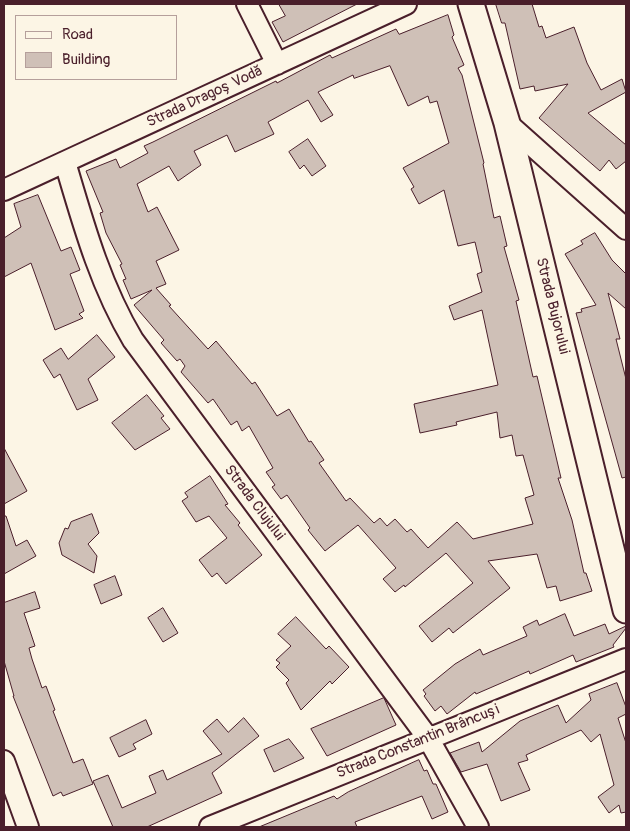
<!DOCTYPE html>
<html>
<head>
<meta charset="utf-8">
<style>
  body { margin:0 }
  #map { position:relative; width:630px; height:831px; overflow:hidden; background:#fcf5e5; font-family:Pangolin,sans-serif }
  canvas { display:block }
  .frame { position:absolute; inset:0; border:5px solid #4a1f2b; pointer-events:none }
  .legend { position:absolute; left:15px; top:15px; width:162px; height:65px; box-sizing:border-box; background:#fcf5e5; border:1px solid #b59f9b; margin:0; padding:6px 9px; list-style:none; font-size:15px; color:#4a1f2b }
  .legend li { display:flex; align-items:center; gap:10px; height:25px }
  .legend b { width:25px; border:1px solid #b59f9b }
</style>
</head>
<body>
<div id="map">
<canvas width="630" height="831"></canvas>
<div class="frame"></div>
<ul class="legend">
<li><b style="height:6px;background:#fcf5e5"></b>Road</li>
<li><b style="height:14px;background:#cfc0b7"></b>Building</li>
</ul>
</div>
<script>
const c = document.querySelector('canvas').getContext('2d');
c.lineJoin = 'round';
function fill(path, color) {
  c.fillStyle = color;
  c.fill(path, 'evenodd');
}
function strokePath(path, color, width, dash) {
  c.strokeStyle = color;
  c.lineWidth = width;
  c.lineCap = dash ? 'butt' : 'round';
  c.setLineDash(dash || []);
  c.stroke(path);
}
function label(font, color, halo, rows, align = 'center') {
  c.font = font + ' Pangolin,sans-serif';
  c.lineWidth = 5;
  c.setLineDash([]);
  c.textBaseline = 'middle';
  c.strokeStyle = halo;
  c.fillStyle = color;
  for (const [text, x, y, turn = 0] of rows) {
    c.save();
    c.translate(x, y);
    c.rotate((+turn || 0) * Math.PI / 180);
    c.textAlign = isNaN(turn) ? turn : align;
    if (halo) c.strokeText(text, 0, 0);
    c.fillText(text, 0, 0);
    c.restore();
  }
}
const building = new Path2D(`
  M 279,4 L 357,4 L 283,42 L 272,22 L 285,16 Z
  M 496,4 L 532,4 L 539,27 L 542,26 L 546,38 L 574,27 L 587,63 L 601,90 L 622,79 L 626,92 L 588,113 L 626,145 L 626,161 L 616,169 L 609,160 L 600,171 L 539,118 L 568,84 L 535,91 L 534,86 L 520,89 L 505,23 L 502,23 Z
  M 448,15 L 454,35 L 452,37 L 464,65 L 458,68 L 462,75 L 484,163 L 483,164 L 494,218 L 500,216 L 507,246 L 504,247 L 519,300 L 516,301 L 533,377 L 537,376 L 561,478 L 558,478 L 572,520 L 584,573 L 586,573 L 592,591 L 560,601 L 556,586 L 547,588 L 537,554 L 488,561 L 510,588 L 453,633 L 449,628 L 432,642 L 419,626 L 473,583 L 446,553 L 405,587 L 404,585 L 395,592 L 383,579 L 396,568 L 358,525 L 325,551 L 308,530 L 310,528 L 287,495 L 281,499 L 272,487 L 275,485 L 266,472 L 273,468 L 249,426 L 242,431 L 237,421 L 231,425 L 213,399 L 208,403 L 181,372 L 185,366 L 180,359 L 177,361 L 161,343 L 164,340 L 134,305 L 152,290 L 131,299 L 123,280 L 126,279 L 120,265 L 122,264 L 106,233 L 100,213 L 103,212 L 86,171 L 116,159 L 120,168 L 148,153 L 144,146 L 153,142 L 276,81 L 277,83 L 330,55 L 332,58 L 396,29 L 399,34 ZM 390,66 L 408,106 L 428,96 L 430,103 L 437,101 L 449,143 L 403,168 L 414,187 L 411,189 L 419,204 L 444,190 L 458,246 L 475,242 L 482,272 L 477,274 L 482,292 L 449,306 L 454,320 L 482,310 L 498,385 L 414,404 L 420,433 L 457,425 L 456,422 L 497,412 L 500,438 L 512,435 L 516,456 L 523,455 L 534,495 L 525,498 L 533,524 L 473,539 L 457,522 L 428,548 L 411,529 L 407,532 L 395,519 L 387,526 L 380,518 L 374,523 L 350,498 L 346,501 L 319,463 L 324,460 L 311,441 L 309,442 L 289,409 L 277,416 L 255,382 L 252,384 L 216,341 L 208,349 L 169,306 L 171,305 L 156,288 L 166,284 L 156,261 L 179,250 L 157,207 L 148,212 L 137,184 L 169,166 L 178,181 L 201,165 L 194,151 L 227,135 L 235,152 L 274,134 L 268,122 L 308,100 L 321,122 L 333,115 L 318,92 L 353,75 L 354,78 Z
  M 308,139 L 326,166 L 312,176 L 304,165 L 300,169 L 289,152 Z
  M 38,195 L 61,251 L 71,247 L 80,270 L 70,274 L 84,311 L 79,314 L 83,318 L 55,330 L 31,263 L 4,277 L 4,238 L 21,227 L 14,204 Z
  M 595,233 L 612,260 L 626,274 L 626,309 L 608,293 L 620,339 L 616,339 L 626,379 L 626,477 L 622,478 L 576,313 L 582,312 L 581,309 L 596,305 L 565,254 L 583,244 L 581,241 Z
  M 97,335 L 115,357 L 88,379 L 98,400 L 77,410 L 60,374 L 54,378 L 43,360 L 61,348 L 68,359 Z
  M 147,395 L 164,416 L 161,418 L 170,429 L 135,450 L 112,423 Z
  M 4,448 L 27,491 L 4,504 Z
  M 210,476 L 228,504 L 225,505 L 240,523 L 238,525 L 262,555 L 226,584 L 217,573 L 212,577 L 199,560 L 227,538 L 209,516 L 196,522 L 182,501 L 188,497 L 185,493 Z
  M 92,514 L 99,533 L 88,544 L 97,556 L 94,573 L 62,555 L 59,543 L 65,528 L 68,529 L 71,522 Z
  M 4,516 L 6,516 L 16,546 L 27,540 L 36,556 L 4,574 Z
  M 115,576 L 122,595 L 101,604 L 94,585 Z
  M 35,592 L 40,608 L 24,613 L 35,646 L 29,648 L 32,659 L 42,688 L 46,686 L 55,710 L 53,711 L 73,763 L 83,759 L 93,784 L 63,796 L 61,792 L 53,796 L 13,696 L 14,696 L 4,661 L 4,603 Z
  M 163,608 L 178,633 L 163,642 L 148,618 Z
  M 565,614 L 574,636 L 605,624 L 609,634 L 626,626 L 626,628 L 613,645 L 614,647 L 576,662 L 573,655 L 530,674 L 529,671 L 476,694 L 475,692 L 447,714 L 441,706 L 435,711 L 424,696 L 426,694 L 423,690 L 455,664 L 480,649 L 483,655 L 527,636 L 523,627 L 537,620 L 539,625 Z
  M 296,617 L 326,649 L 329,646 L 349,667 L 332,684 L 330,681 L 301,710 L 286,683 L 289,680 L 276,667 L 280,663 L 276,660 L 291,646 L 278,634 Z
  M 617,683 L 626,707 L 626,714 L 618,718 L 626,743 L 626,812 L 621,813 L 619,805 L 609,813 L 598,797 L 614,785 L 600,734 L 591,742 L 581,730 L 526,755 L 528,760 L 518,763 L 530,790 L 501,801 L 487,764 L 461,772 L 450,753 L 479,742 L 482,752 L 520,721 L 558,705 L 566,723 L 591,700 L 589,694 Z
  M 384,698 L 396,725 L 327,756 L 311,729 Z
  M 244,718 L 259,736 L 212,773 L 222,793 L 147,827 L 113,827 L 93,781 L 108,775 L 122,808 L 156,793 L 149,776 L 163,770 L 167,780 L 222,754 L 203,731 L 217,719 L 228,732 Z
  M 146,720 L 152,734 L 133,744 L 136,749 L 119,757 L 110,738 Z
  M 289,739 L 304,758 L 274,772 L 264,750 Z
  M 419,760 L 424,771 L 427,770 L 433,784 L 436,784 L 448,812 L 432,819 L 422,796 L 355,822 L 357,827 L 259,827 L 334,796 L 337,799 L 348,792 Z`);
fill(building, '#cfc0b7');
strokePath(building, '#4a1f2b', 1);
const minor = new Path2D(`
  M 247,4 L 277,64
  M 507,123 L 626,229
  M 65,162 C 83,223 100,285 133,340 L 428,738 L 478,827
  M 4,190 L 406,4
  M 4,761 L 28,827
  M 210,827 L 626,659`);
const tertiary = new Path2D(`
  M 471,4 L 507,123 L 626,610`);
strokePath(minor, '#4a1f2b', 24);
strokePath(tertiary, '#4a1f2b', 29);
strokePath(minor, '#fcf5e5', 20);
strokePath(tertiary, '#fcf5e5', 25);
label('15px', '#4a1f2b', '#fcf5e5', [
  ["Strada Dragoș Vodă",205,97,-25],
  ["Strada Bujorului",552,306,76],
  ["Strada Clujului",254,503,53],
  ["Strada Constantin Brâncuși",418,742,-22]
]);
</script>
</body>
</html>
